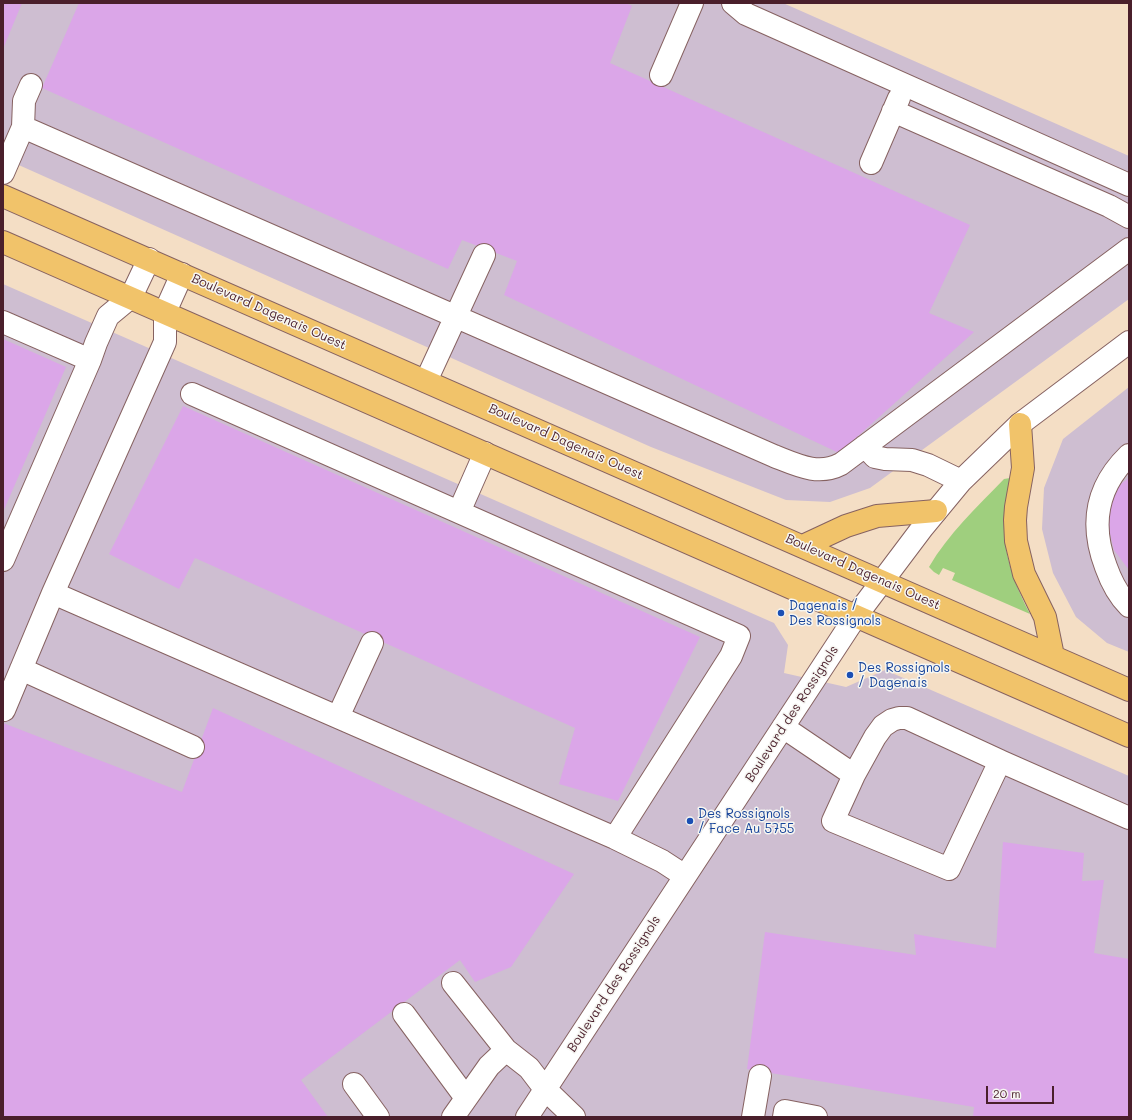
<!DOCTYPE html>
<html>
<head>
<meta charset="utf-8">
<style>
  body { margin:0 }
  #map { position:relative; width:1132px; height:1120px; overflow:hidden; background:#f4dec5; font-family:Mali,sans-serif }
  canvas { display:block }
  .frame { position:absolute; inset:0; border:4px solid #4a1f2b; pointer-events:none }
  .scale { position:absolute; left:986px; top:1086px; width:68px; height:18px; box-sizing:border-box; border:2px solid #4a1f2b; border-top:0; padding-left:5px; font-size:12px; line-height:14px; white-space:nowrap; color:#4a1f2b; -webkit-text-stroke:3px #f6f6f2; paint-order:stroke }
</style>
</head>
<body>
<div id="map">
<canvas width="1132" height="1120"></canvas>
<div class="frame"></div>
<div class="scale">20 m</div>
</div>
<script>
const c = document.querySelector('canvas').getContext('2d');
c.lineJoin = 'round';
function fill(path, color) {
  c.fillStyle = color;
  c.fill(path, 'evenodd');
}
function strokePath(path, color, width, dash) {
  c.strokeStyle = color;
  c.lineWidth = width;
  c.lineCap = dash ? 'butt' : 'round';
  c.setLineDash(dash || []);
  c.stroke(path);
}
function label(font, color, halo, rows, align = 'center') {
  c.font = font + ' Mali,sans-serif';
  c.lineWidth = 3;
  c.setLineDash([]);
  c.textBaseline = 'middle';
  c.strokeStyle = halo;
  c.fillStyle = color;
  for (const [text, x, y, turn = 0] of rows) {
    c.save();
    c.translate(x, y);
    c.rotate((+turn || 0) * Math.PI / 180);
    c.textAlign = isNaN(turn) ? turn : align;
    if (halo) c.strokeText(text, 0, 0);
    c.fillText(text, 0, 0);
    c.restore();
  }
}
fill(new Path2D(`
  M 3,3 L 783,3 L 1129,156 L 1129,299 L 870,488 L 830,502 L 786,500 L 651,447 L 3,158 Z
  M 3,284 L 774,623 L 788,645 L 784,673 L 846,687 L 885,670 L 1129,776 L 1129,1117 L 3,1117 Z
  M 1129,387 L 1129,652 L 1107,643 L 1076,617 L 1053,573 L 1042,529 L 1044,488 L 1063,439 Z`), '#cebed1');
fill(new Path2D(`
  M 1010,478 C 998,532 1005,566 1030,614 L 952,580 L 955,573 L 943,568 L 939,575 L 934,572 L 929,567 C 948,534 978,506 1004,479 Z`), '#9fcf7e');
fill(new Path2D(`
  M 3,3 L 22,3 L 3,49 Z
  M 79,3 L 626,3 L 632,6 L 610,63 L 970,225 L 929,313 L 974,332 L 839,453 L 504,295 L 517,261 L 462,240 L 448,269 L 42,88 Z
  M 3,339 L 66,367 L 3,512 Z
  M 183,406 L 700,637 L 618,801 L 559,784 L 575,728 L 195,558 L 179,589 L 109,554 Z
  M 1129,478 L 1129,570 L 1114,550 L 1105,514 L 1115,488 Z
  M 213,708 L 574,874 L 511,967 L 475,982 L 460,960 L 301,1080 L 328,1117 L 3,1117 L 3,723 L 182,792 Z
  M 1003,842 L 1084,853 L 1082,881 L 1104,880 L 1094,953 L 1129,959 L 1129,1117 L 973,1117 L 974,1107 L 747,1069 L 765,932 L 916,955 L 914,934 L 996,948 Z`), '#dba6e8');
const minor = new Path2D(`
  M 733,3 L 746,14 L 1129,185
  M 661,75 L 692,3
  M 893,111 L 1109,206 L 1129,217
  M 23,127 L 24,101 L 31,85
  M 871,163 L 899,98
  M 3,173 L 23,127 L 774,456 C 797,465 818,476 841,464 L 1129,249
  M 3,322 L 90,360 L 96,343 L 108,316 L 131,297 L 149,259
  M 426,381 L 484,255
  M 192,394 L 739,636 L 731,656 L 615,838 L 662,861 L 685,876
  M 865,446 L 875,457 L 885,459 L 912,460 L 928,465 L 961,481
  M 1129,455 C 1096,487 1090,525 1106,567 C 1111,581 1118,595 1129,606
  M 459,512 L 485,453
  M 3,560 L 90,360
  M 53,593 L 615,838
  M 21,669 L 193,747
  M 4,710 L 53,593 L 165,342 L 165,312 L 182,274
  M 338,717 L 372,643
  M 899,718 L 907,718 L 1000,761 L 949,869 L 833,821 L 854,775 L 875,737 L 883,726 L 892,720 Z
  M 783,727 L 854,775
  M 1000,761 L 1129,818
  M 453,983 L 506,1050
  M 404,1014 L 466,1098
  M 354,1084 L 378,1117
  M 453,1117 L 489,1066 L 506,1050 L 529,1068 L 545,1089 L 574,1117
  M 527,1117 L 856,616 L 923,527 L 961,481 L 1020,424 L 1129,342
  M 753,1117 L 760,1076
  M 784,1117 L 785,1111 L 816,1117`);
const major = new Path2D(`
  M 3,196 L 1129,690
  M 3,242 L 1129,736
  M 1020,424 L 1023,468 L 1016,507 L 1015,520 L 1016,541 L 1024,574 L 1045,617 L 1053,656
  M 803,546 L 846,526 L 877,516 L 936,511`);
strokePath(minor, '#866261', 24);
strokePath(major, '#866261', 24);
strokePath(minor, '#fff', 22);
strokePath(major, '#f1c36a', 22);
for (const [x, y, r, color] of [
  [781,613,4,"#1a4fb4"],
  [850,675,4,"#1a4fb4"],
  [690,821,4,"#1a4fb4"]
]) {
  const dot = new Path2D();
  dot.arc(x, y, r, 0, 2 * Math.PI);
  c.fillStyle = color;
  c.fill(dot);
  strokePath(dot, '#f6f6f2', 1.5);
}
label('13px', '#4a1f2b', '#f6f6f2', [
  ["Boulevard Dagenais Ouest",269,312,24],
  ["Boulevard Dagenais Ouest",566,442,24],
  ["Boulevard Dagenais Ouest",863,572,24],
  ["Boulevard des Rossignols",792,714,-57],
  ["Boulevard des Rossignols",614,984,-57]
]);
label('13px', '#164399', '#f6f6f2', [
  ["Dagenais /",789,606],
  ["Des Rossignols",789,621],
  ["Des Rossignols",858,668],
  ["/ Dagenais",858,683],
  ["Des Rossignols",698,814],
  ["/ Face Au 5755",698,829]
], 'left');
</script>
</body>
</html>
